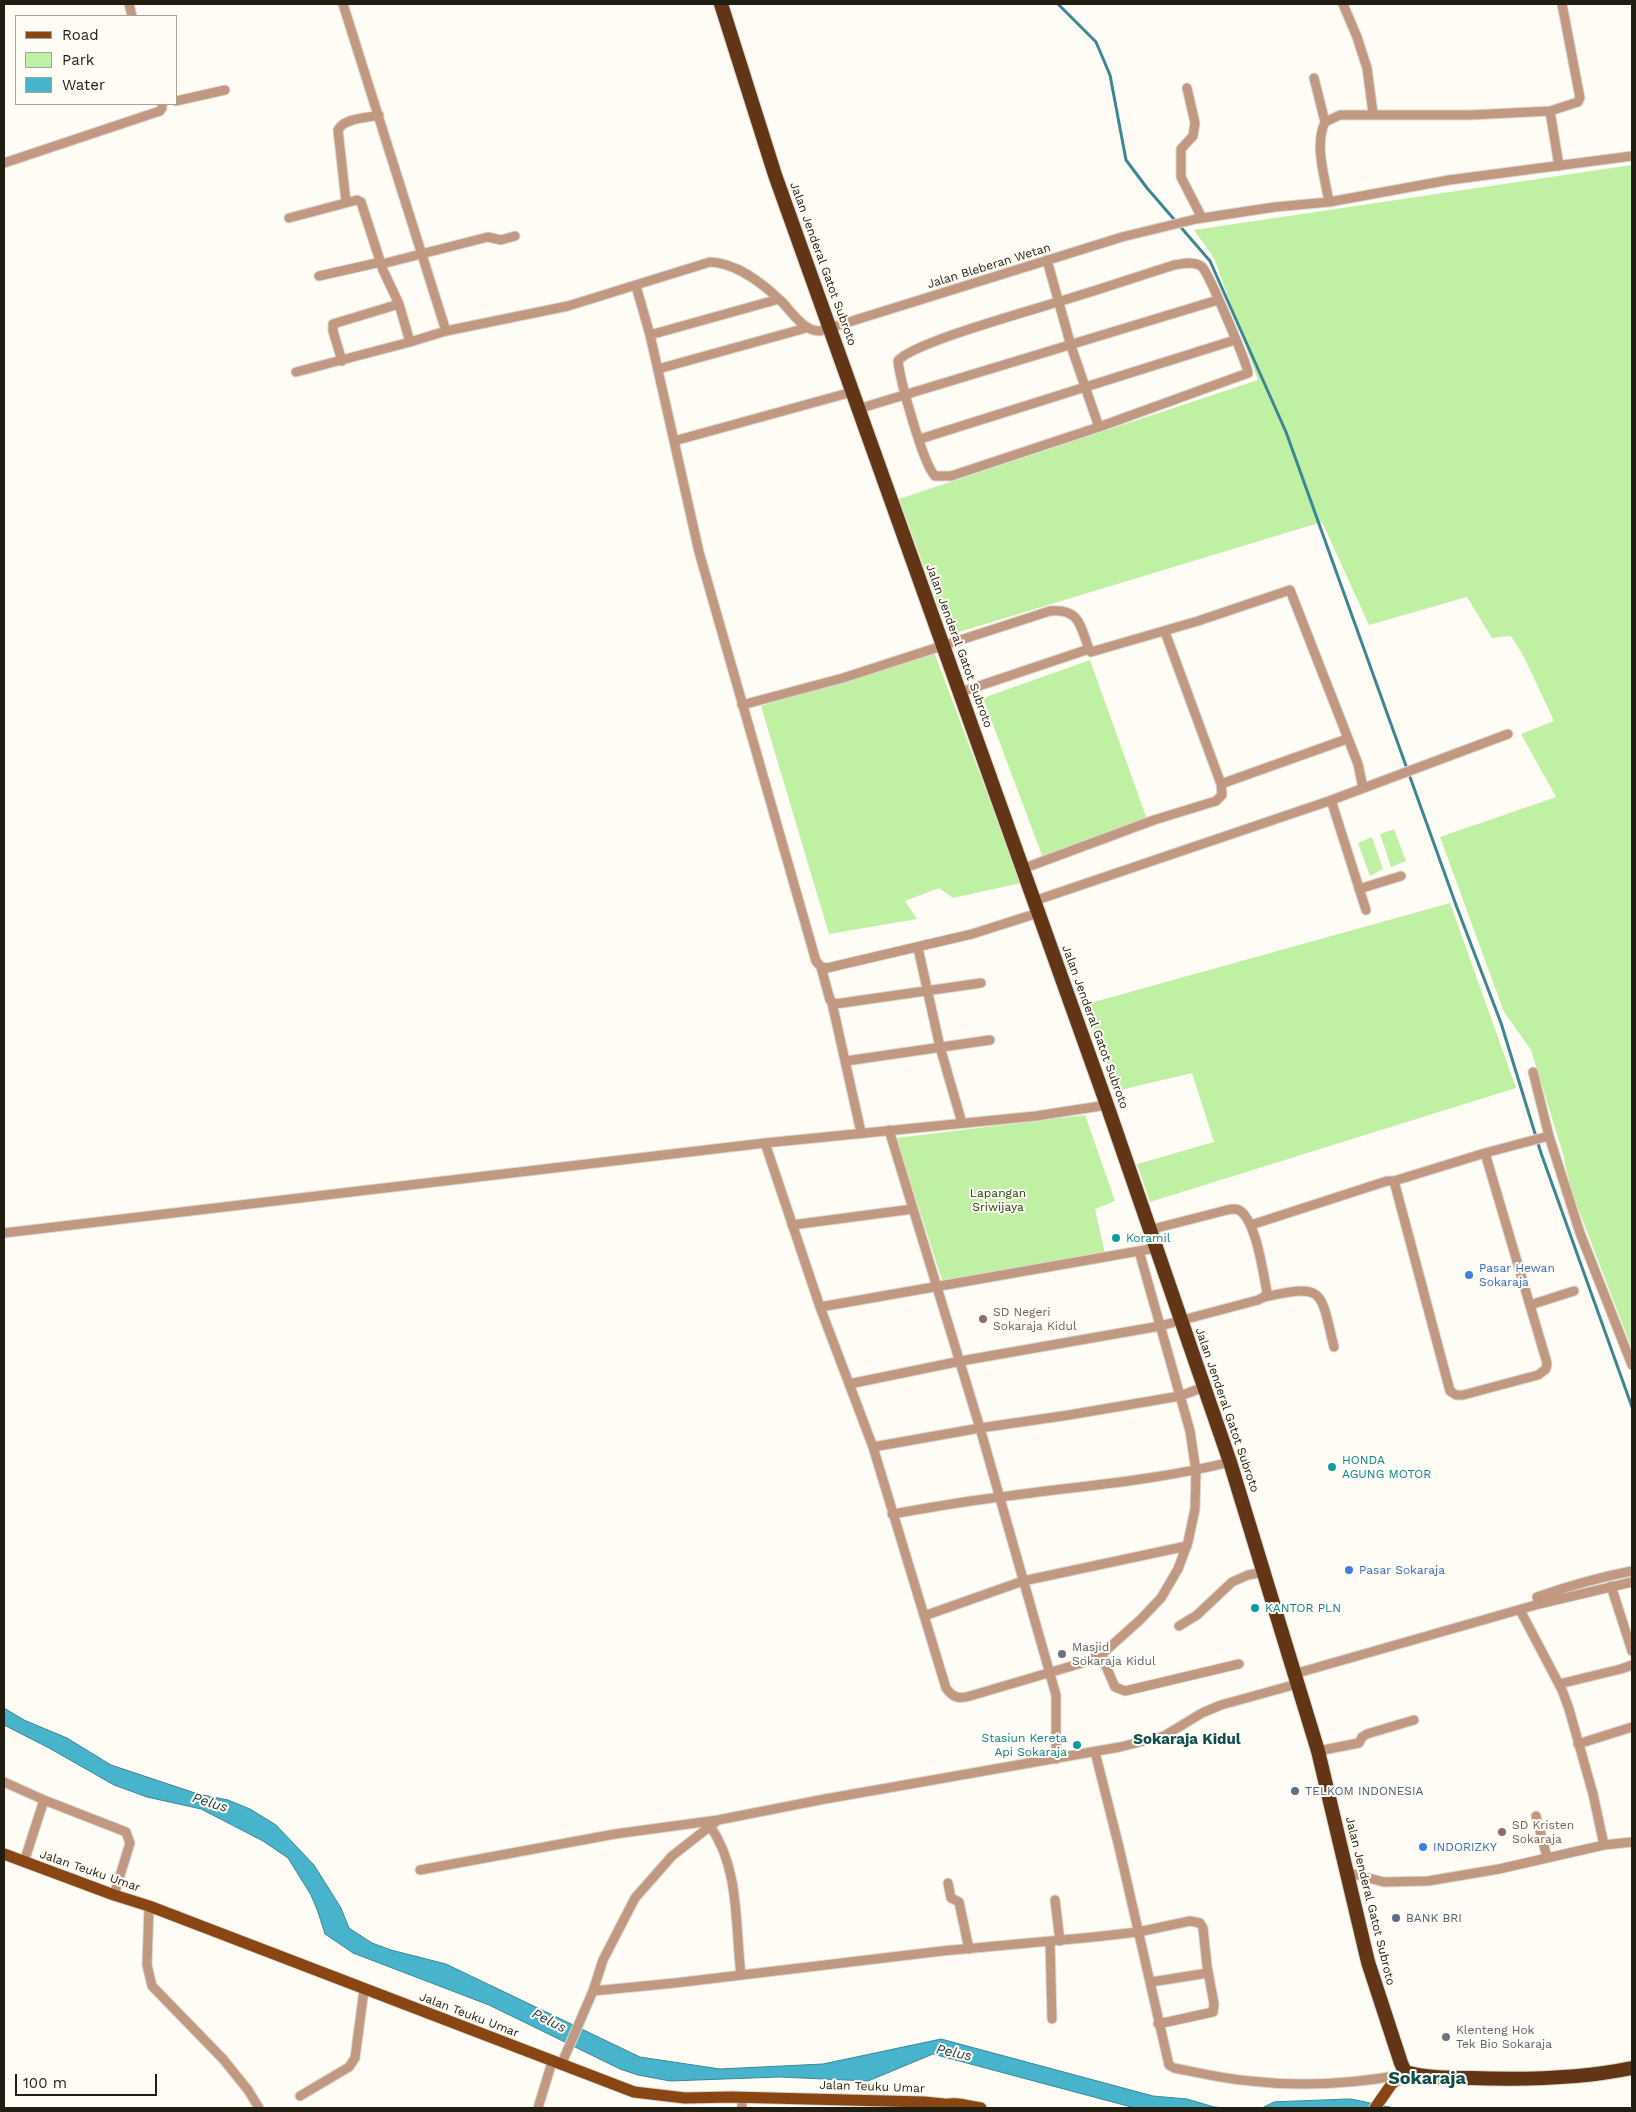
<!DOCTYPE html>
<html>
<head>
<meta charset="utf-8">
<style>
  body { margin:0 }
  #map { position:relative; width:1636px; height:2112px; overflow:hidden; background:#fefcf5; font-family:"Work Sans",sans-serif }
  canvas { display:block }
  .frame { position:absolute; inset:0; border:5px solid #211d10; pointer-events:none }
  .legend { position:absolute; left:15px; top:15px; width:162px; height:90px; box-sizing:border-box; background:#fefcf5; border:1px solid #a6a399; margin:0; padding:6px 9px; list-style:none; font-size:15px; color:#211d10 }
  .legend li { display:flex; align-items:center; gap:10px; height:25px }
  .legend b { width:25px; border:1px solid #a6a399 }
  .scale { position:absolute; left:15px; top:2074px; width:142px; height:22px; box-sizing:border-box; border:2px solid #211d10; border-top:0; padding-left:6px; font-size:15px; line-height:18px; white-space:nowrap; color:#211d10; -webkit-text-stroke:4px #fefcf5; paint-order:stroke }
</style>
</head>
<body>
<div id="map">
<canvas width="1636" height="2112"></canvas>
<div class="frame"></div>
<ul class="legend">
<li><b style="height:6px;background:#894613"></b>Road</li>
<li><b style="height:14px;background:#c0f0a3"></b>Park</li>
<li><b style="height:14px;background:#47b4cc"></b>Water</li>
</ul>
<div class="scale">100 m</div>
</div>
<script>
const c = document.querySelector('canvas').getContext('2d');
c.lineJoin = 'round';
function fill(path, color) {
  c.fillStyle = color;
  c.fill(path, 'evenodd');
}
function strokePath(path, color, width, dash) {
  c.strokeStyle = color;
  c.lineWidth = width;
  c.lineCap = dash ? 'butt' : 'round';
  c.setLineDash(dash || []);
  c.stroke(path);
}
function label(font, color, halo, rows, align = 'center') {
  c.font = font + ' "Work Sans",sans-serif';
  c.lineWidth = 4;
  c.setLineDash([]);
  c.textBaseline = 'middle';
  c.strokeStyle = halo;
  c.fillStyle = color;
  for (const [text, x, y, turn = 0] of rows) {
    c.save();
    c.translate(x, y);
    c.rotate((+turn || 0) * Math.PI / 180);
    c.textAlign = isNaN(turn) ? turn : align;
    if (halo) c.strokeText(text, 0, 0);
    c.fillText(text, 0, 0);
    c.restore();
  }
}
fill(new Path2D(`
  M 1632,165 L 1632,1349 L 1571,1190 L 1563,1154 L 1531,1050 L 1504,1012 L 1440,837 L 1556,797 L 1521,734 L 1554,721 L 1524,657 L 1511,636 L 1492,638 L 1467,597 L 1369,625 L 1322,522 L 949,635 L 899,499 L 1258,380 L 1214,258 L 1194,230 Z
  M 934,652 L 1021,883 L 953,898 L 939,888 L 905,901 L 917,919 L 829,934 L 761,706 Z
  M 1090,660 L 1148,822 L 1043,858 L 983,698 Z
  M 1394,829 L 1406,861 L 1391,867 L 1380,834 Z
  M 1372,837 L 1383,869 L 1370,876 L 1358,843 Z
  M 1450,903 L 1516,1088 L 1150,1202 L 1137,1164 L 1214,1142 L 1192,1073 L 1116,1091 L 1083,1005 Z
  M 1085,1115 L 1115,1201 L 1095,1209 L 1106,1258 L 943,1283 L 896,1138 Z`), '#c0f0a3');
const water = new Path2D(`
  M 4,1708 L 24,1720 L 67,1738 L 111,1765 L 198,1794 L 228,1800 L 250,1809 L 276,1825 L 314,1865 L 341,1908 L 349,1928 L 372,1943 L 391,1950 L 446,1964 L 640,2057 L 720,2069 L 823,2064 L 941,2039 L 1153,2096 L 1187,2099 L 1214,2107 L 1229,2108 L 1135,2108 L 933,2054 L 868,2081 L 779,2077 L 670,2081 L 638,2075 L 620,2069 L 489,2005 L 353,1953 L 325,1934 L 318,1912 L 311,1895 L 288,1858 L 263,1841 L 201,1809 L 147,1797 L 114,1785 L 49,1748 L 4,1725 Z
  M 1351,2099 L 1394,2108 L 1262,2108 L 1274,2102 Z`);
fill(water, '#47b4cc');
strokePath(water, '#3c8794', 1);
strokePath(new Path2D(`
  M 1058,4 L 1096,42 L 1110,75 L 1126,160 L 1147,188 L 1210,261 L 1286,432 L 1456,905 L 1501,1023 L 1541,1153 L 1632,1407`), '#3c8794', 3);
const minor = new Path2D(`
  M 129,4 L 132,16
  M 343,4 L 446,331
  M 1343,4 L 1357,37 L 1367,68 L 1373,113
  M 1314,78 L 1325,122
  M 1187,88 L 1195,123 L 1193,136 L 1181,149 L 1181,177 L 1202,218
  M 176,101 L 225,90
  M 1550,111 L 1578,102 L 1580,98 L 1562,4
  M 4,163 L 160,111 L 162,108 L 162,104
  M 346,202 L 338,130 C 344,118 367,118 379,115
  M 1329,202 C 1325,177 1314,146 1325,122 L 1340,115 L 1470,115 L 1550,111 L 1559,166
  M 289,218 L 357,200 L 361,202 L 383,270 L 399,304 L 410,342 L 446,331 L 568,306 L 710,262 C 737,263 762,283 781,301 C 792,312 803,331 820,331 L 1122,237 L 1196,219 L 1275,207 L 1329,202 L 1449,180 L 1632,156
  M 1047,260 L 1071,346 L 1099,427 L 951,476 L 935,476 C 923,464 900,380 898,361 C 911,343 1033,310 1061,301 C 1099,290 1136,277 1174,265 C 1182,264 1197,260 1203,268 C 1210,277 1247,363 1248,373 L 1099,427
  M 382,264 L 488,237 L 501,240 L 515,236
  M 319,276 L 381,262
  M 636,286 L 650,335 L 674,441 L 852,392
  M 650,335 L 779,299
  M 342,361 L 333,331 L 333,324 L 399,304
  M 658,369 L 806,328
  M 296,372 L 410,342
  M 858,409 L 1218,300
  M 920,439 L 1235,340
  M 674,441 L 699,552 L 816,961 L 821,967 L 827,968 L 972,934 L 1038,913
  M 1165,632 L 1221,784
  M 961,692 L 1089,649 L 1091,652 L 1198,621 L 1290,590 L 1358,764 L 1363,788
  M 742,705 L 843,678 L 1050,611 C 1079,608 1080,625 1089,649
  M 1331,800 L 1366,910
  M 1022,869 L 1154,820 L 1216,801 L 1222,795 L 1221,784 L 1347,739
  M 1359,889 L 1401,876
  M 1034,901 L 1329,801 L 1508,734
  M 918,948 L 940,1047 L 962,1123
  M 821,967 L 830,1000 L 835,1004 L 981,983
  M 832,1003 L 861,1132
  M 846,1061 L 990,1040
  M 1533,1072 L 1549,1136 L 1580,1233 L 1632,1365
  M 889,1130 L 980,1428 L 1069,1415 L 1180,1396 L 1204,1387
  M 765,1143 L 820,1307 L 873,1447 L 980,1428 L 1056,1695 L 1056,1759
  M 1394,1181 L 1450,1391 L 1456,1395 L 1463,1395 L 1538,1375 L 1546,1369 L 1547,1363 L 1485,1153
  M 792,1225 L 913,1209
  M 1251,1225 L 1387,1181 L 1394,1181 L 1485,1153 L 1549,1136
  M 4,1233 L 765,1143 L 1036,1116 L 1107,1105
  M 1264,1297 C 1326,1283 1320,1291 1334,1347
  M 1530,1305 L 1574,1291
  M 820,1307 L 1156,1248
  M 849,1384 L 961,1361 L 1160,1326 L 1258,1300 L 1264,1297 L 1267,1292 C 1263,1272 1256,1220 1239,1210 C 1235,1208 1232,1209 1227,1210 L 1149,1230
  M 873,1447 L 946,1688 C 953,1698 959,1699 970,1696 L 1082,1663 L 1101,1655 L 1141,1619 L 1161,1598 L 1178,1569 L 1188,1542 L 1195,1509 L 1196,1471 L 1190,1431 L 1139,1251
  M 892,1514 C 928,1508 965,1501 1001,1497 C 1078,1486 1155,1481 1230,1462
  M 1611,1586 L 1632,1651
  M 1539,1604 L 1537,1597 C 1569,1586 1600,1577 1632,1571
  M 1520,1610 L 1562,1690 L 1569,1709 L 1593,1794 L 1604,1845 L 1632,1842
  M 924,1616 L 1023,1581 L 1187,1546
  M 1179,1626 L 1197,1615 L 1232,1582 L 1248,1575 L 1264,1572
  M 1101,1655 L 1115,1687 L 1125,1691 L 1239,1664
  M 1294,1674 L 1539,1604 L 1632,1582
  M 1559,1684 L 1621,1669 L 1632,1665
  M 1578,1744 L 1632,1727
  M 1318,1751 L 1359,1743 L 1362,1737 L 1367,1734 L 1414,1720
  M 1095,1752 L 1119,1847 L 1169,2065 L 1174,2068 C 1199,2073 1224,2079 1250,2081 C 1301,2087 1351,2084 1401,2075
  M 4,1782 L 44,1800 L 126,1832 L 130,1843 L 114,1895
  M 1536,1816 L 1547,1857
  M 710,1826 C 740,1868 735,1926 741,1975
  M 24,1862 L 44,1800
  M 420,1870 L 615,1834 L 718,1820 L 825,1799 L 1120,1747 L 1164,1736 L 1202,1713 L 1221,1705 L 1297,1684
  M 1346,1872 L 1384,1882 L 1428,1881 L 1499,1869 L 1604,1845
  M 948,1883 L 951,1898 L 959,1902 L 969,1949
  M 1055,1900 L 1060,1941
  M 149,1906 L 147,1965 L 152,1986 L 223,2059 L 248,2090 L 259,2108
  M 1050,1942 L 1052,2019
  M 1151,1982 L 1208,1973
  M 593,1991 L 675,1983 L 942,1951 L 1094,1937 L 1138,1932 L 1190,1921 L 1200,1923 L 1203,1928 L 1207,1966 L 1214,2004 L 1213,2012 L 1158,2024
  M 561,2065 L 593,1991 L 603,1960 L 635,1898 L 672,1856 L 718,1820
  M 300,2096 L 349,2067 L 355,2058 L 364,1990
  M 742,2097 L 742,2108
  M 538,2108 L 552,2062`);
const major = new Path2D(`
  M 4,1854 L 114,1895 L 149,1906 L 634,2092 L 685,2098 L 731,2097 L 924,2102 L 944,2104
  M 939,2107 C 951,2100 968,2106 981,2108
  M 1375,2108 L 1391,2085 L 1405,2072`);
const highway = new Path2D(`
  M 721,4 L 775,175 L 1107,1105 L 1230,1462 L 1318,1751 L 1368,1962 L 1401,2063 L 1405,2072 C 1427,2078 1449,2078 1471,2078 C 1525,2080 1579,2079 1632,2068`);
strokePath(minor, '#dbd8d0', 11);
strokePath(major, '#dbd8d0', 13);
strokePath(highway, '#dbd8d0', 16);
strokePath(minor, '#c19982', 9);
strokePath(major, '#894613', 11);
strokePath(highway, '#613516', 14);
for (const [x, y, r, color] of [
  [1116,1238,5,"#0f9aa8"],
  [1469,1275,5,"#3f7fe0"],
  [983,1319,5,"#8d6e63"],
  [1332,1467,5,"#0f9aa8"],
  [1349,1570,5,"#3f7fe0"],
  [1255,1608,5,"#0f9aa8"],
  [1062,1654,5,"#6b7280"],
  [1077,1745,5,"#0f9aa8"],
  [1295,1791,5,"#5c6f8a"],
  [1502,1832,5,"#8d6e63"],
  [1423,1847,5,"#3f7fe0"],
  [1396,1918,5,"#5c6f8a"],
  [1446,2037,5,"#6b7280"]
]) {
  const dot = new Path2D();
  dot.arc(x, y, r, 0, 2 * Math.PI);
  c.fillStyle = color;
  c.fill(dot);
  strokePath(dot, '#fefcf5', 2);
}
label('12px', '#211d10', '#fefcf5', [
  ["Jalan Jenderal Gatot Subroto",823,264,70],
  ["Jalan Bleberan Wetan",989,266,-17],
  ["Jalan Jenderal Gatot Subroto",959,646,70],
  ["Jalan Jenderal Gatot Subroto",1095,1027,70],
  ["Jalan Jenderal Gatot Subroto",1227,1410,71],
  ["Jalan Teuku Umar",90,1871,19],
  ["Jalan Jenderal Gatot Subroto",1370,1901,76],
  ["Jalan Teuku Umar",469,2015,21],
  ["Jalan Teuku Umar",872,2087,2]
]);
label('12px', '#224304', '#fefcf5', [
  ["Lapangan",998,1193],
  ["Sriwijaya",998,1207]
]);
label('12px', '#0d838f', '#fefcf5', [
  ["Koramil",1126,1238],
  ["HONDA",1342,1460],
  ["AGUNG MOTOR",1342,1474],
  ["KANTOR PLN",1265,1608],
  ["Stasiun Kereta",1067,1738,"right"],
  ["Api Sokaraja",1067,1752,"right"]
], 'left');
label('12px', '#366cbe', '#fefcf5', [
  ["Pasar Hewan",1479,1268],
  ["Sokaraja",1479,1282],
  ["Pasar Sokaraja",1359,1570],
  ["INDORIZKY",1433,1847]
], 'left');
label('12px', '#785e54', '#fefcf5', [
  ["SD Negeri",993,1312],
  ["Sokaraja Kidul",993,1326],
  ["SD Kristen",1512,1825],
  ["Sokaraja",1512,1839]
], 'left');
label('12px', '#5b616d', '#fefcf5', [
  ["Masjid",1072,1647],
  ["Sokaraja Kidul",1072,1661],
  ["Klenteng Hok",1456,2030],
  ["Tek Bio Sokaraja",1456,2044]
], 'left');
label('12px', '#4e5e75', '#fefcf5', [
  ["TELKOM INDONESIA",1305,1791],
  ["BANK BRI",1406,1918]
], 'left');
label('italic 14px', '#1e373c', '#fefcf5', [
  ["Pelus",210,1803,17],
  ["Pelus",549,2021,27],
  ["Pelus",954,2053,12]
]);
label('bold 15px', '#114f4f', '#fefcf5', [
  ["Sokaraja Kidul",1187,1740]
]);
label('bold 18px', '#114f4f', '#fefcf5', [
  ["Sokaraja",1427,2079]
]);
</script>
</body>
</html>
